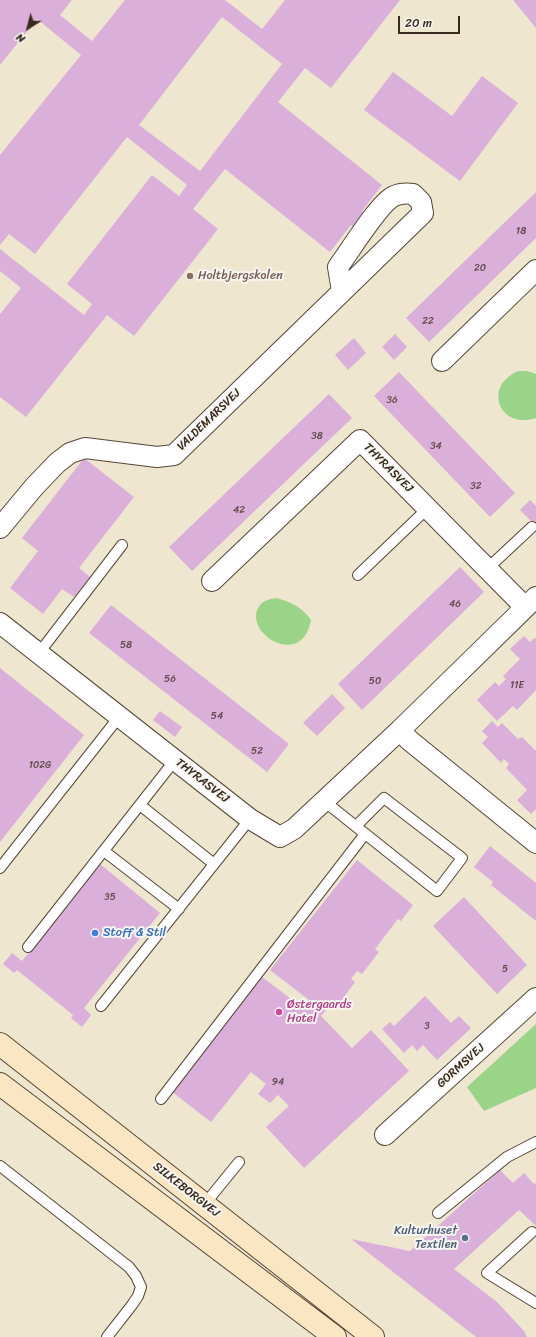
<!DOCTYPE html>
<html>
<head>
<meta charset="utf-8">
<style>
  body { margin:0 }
  #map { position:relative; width:536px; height:1337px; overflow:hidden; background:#eee6ce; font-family:Sriracha,sans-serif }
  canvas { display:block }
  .north { position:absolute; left:8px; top:8px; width:40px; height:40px; -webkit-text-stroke:3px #f6f6f2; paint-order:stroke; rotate:216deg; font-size:11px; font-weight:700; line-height:16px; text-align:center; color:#3b2a1e }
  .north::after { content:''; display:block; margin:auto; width:14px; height:18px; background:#3b2a1e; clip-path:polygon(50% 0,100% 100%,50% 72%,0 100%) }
  .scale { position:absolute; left:398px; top:16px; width:62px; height:18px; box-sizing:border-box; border:2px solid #3b2a1e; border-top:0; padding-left:5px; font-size:12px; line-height:14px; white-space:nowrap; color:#3b2a1e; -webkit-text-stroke:3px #f6f6f2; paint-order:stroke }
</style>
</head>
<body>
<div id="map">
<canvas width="536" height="1337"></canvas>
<div class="north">N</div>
<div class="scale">20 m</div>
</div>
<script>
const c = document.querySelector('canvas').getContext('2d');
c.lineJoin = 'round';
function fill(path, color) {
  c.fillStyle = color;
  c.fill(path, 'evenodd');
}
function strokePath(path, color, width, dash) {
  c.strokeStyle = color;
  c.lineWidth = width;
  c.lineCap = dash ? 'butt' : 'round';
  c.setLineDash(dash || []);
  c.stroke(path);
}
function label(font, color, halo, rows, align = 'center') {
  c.font = font + ' Sriracha,sans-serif';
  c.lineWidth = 4;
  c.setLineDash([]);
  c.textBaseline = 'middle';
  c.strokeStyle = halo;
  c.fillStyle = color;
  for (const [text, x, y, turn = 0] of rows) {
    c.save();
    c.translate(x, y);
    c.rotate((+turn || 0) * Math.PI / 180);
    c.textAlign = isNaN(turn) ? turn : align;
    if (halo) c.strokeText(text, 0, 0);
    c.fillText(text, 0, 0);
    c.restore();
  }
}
fill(new Path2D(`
  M 518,371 L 527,371 L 536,374 L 536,418 C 500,430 482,387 518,371 Z
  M 276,598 C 291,602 302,607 311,620 C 310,625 308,632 304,637 C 285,660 243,627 260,605 C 264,600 271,599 276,598 Z
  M 536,1024 L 536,1088 L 484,1111 L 467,1087 Z`), '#99d489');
fill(new Path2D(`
  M 0,0 L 72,0 L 60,15 L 92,41 L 125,0 L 225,0 L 262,29 L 285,0 L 400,0 L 331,88 L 305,68 L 278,102 L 382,185 L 362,211 L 376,220 L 364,235 L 351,225 L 330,252 L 225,169 L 193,209 L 218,229 L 134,336 L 107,315 L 26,417 L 0,397 L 0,314 L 21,288 L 0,271 L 0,249 L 84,315 L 92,304 L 67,284 L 152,175 L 179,196 L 187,185 L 127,137 L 35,254 L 9,234 L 0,245 L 0,155 L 81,55 L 37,19 L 0,65 ZM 222,17 L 282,64 L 200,171 L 139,125 Z
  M 513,0 L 536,0 L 536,28 Z
  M 393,72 L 452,116 L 482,76 L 518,103 L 460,181 L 364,110 Z
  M 536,192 L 536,238 L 429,342 L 406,318 Z
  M 395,334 L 407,347 L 394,360 L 382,347 Z
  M 354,338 L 366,353 L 348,370 L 335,355 Z
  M 399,372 L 515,493 L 490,517 L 374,396 Z
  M 329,394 L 352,418 L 192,571 L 169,547 Z
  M 84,458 L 134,497 L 79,568 L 90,577 L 74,597 L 62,589 L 43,614 L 10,588 L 38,551 L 22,538 Z
  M 530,500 L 536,506 L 536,526 L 520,510 Z
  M 460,567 L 484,592 L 362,710 L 338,684 Z
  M 111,605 L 289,744 L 267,772 L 89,633 Z
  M 524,636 L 530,642 L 534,638 L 536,639 L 536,690 L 517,710 L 513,706 L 497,721 L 477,700 L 495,682 L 499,686 L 506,679 L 503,676 L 520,659 L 510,649 Z
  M 0,668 L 84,735 L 0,842 Z
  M 332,694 L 345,708 L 317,736 L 303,723 Z
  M 160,711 L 182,727 L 175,737 L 153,720 Z
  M 492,721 L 498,727 L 502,723 L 518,739 L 522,737 L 536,751 L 536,809 L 531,814 L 517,800 L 527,790 L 506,768 L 509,764 L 504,759 L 501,763 L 482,743 L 488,737 L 482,731 Z
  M 490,846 L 536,883 L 536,921 L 491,885 L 493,882 L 474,867 Z
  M 357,860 L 413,905 L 401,921 L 398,919 L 375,949 L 379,952 L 362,974 L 357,971 L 351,979 L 355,982 L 338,1005 L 333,1002 L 321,1016 L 352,1048 L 371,1030 L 409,1071 L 304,1168 L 266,1127 L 289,1106 L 278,1095 L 270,1103 L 258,1094 L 266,1084 L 251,1072 L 211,1122 L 171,1091 L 262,977 L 303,1008 L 309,1000 L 270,970 Z
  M 100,864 L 160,913 L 84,1008 L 91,1015 L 82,1027 L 71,1018 L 73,1015 L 17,970 L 14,973 L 3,964 L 12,953 L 22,961 Z
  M 464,897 L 527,965 L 497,994 L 433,926 Z
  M 425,996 L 451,1023 L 459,1016 L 471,1028 L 437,1060 L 423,1045 L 417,1051 L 412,1045 L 404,1053 L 382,1029 L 390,1022 L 394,1026 Z
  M 500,1170 L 513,1183 L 524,1173 L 534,1184 L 536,1183 L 536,1226 L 519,1210 L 454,1269 L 497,1302 L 524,1331 L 527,1337 L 476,1337 L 351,1239 L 410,1251 Z`), '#dab0da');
const service = new Path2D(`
  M 487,569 L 532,527
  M 358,575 L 428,508
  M 39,653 L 122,545
  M 324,801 L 437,891 L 462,858 L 384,798 L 356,826
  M 140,805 L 214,864
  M 104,851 L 179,909
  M 0,868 L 119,717
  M 28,947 L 175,760
  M 101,1006 L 250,819
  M 161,1099 L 365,834
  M 0,1166 L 129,1267 L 136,1276 L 141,1287 L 138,1296 L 132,1305 L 107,1337
  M 204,1205 L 239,1162
  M 438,1213 L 507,1157 L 536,1142
  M 532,1232 L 487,1273 L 536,1303`);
const minor = new Path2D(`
  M 442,361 L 536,270
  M 0,528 L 34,487 L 57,463 L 70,453 L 85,448 L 157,457 L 174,455 L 423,213 L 421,202 L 413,194 C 406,193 401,193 394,196 C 379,203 350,251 338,267 L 342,291
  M 212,581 L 360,440 L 525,607
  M 0,623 L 250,819 L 280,837 L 294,829 L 324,801 L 400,730 L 536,597
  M 400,730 L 409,740 L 536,843
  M 385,1135 L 536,998`);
const secondary = new Path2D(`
  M 0,1044 L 373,1337
  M 0,1084 L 335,1337`);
strokePath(service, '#564638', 12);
strokePath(minor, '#564638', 22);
strokePath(secondary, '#564638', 24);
strokePath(service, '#fff', 10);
strokePath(minor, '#fff', 20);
strokePath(secondary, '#fbe6c4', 22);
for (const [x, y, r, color] of [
  [190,276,4,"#8d6e63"],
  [95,933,4,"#3f7fe0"],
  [279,1012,4,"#d1479c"],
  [465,1238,4,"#5c6f8a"]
]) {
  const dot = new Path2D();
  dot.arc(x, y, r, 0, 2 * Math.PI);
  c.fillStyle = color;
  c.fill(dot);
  strokePath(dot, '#f6f6f2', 1.5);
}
label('10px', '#634c4d', null, [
  ["18",521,231],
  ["20",480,268],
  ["22",428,321],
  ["36",392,400],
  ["38",317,436],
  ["34",436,446],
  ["32",476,486],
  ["42",239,510],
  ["46",455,604],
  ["58",126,645],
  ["56",170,679],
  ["50",375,681],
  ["11E",517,685],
  ["54",217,716],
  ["52",257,751],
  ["102G",40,765],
  ["35",110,897],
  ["5",505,969],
  ["3",427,1026],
  ["94",278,1082]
]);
label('12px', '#785e54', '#f6f6f2', [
  ["Holtbjergskolen",198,276]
], 'left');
label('12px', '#3b2a1e', '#f6f6f2', [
  ["VALDEMARSVEJ",209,420,-44],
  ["THYRASVEJ",388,468,45],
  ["THYRASVEJ",202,781,38],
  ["GORMSVEJ",461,1066,-42],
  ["SILKEBORGVEJ",186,1190,38]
]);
label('12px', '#366cbe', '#f6f6f2', [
  ["Stoff & Stil",103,933]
], 'left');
label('12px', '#b23c85', '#f6f6f2', [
  ["Østergaards",287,1005],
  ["Hotel",287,1019]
], 'left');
label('12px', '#4e5e75', '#f6f6f2', [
  ["Kulturhuset",457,1231],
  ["Textilen",457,1245]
], 'right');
</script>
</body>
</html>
